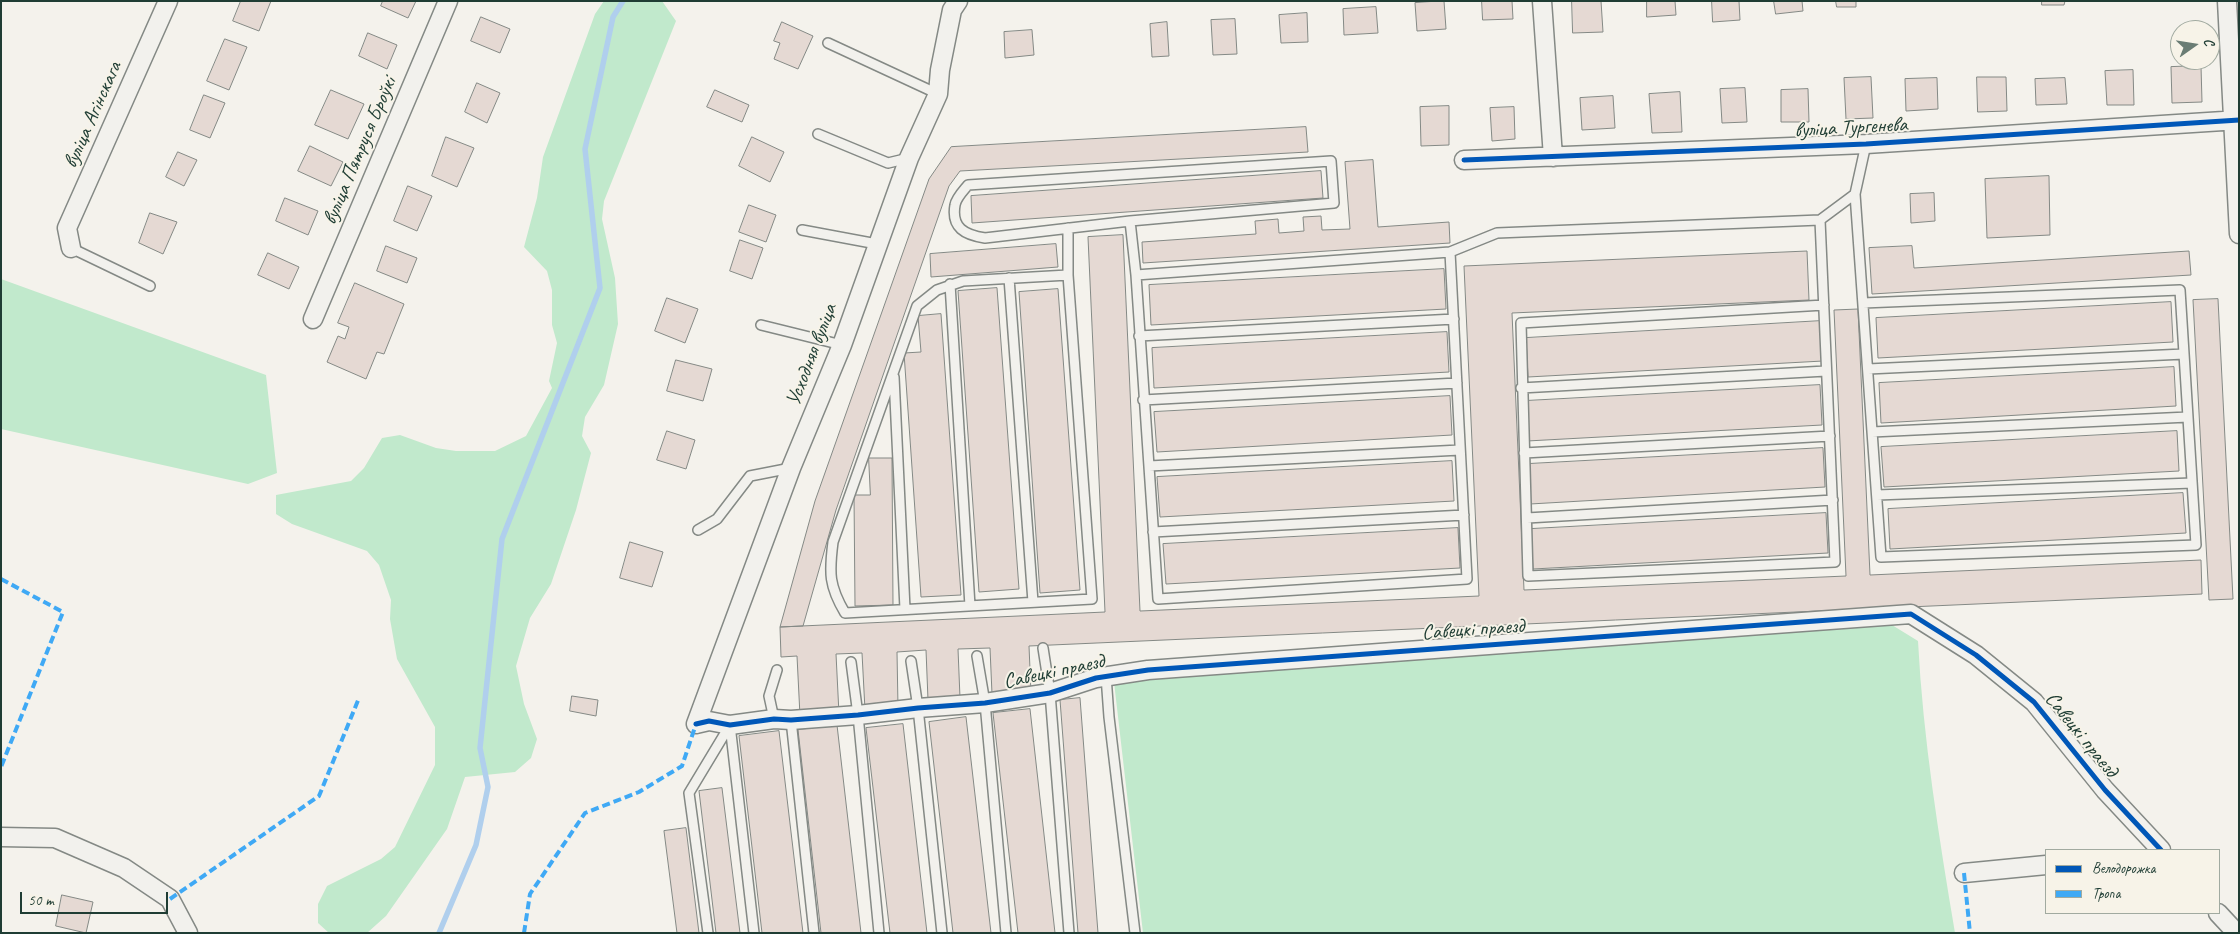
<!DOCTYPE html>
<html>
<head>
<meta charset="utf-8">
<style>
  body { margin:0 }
  #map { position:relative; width:2240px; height:934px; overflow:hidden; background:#f4f2ec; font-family:Caveat,sans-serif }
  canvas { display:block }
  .frame { position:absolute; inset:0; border:2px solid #1f3d34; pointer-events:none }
  .legend { position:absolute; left:2045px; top:849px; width:175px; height:65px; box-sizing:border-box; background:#f7f3e8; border:1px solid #a1aaa0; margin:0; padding:6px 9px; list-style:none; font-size:15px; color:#1f3d34 }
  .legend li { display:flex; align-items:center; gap:10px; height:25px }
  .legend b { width:25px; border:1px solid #a1aaa0 }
  .north { position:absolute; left:2170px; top:20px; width:50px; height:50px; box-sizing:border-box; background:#f7f3e8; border:1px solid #a1aaa0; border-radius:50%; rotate:77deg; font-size:14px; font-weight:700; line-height:20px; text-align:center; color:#1f3d34 }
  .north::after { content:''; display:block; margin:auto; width:18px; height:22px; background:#6a7c74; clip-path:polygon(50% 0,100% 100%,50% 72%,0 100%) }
  .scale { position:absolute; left:20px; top:892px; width:148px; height:22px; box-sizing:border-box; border:2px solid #1f3d34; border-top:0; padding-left:6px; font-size:15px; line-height:18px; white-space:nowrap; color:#1f3d34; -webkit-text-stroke:4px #f7f3e8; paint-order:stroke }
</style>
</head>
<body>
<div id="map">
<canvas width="2240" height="934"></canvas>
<div class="frame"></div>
<ul class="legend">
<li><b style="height:6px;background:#0057b8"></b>Велодорожка</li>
<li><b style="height:6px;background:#3fa9f5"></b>Тропа</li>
</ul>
<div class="north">С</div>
<div class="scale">50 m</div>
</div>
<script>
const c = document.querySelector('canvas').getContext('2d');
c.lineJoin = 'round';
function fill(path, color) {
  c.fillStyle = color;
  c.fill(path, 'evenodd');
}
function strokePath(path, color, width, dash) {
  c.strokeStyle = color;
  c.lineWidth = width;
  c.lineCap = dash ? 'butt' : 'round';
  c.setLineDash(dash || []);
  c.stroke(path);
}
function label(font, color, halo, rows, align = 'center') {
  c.font = font + ' Caveat,sans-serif';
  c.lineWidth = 4;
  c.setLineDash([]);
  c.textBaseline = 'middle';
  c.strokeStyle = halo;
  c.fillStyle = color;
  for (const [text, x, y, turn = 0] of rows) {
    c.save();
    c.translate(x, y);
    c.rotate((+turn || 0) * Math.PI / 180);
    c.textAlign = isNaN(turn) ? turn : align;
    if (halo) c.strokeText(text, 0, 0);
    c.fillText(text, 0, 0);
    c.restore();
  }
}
fill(new Path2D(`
  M 604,1 L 662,1 L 676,21 L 604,201 L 602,219 L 615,278 L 618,324 L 604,385 L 585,417 L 582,436 L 591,453 L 576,510 L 551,584 L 530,618 L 516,666 L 524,704 L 537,739 L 531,758 L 515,772 L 465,777 L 447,829 L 386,916 L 367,933 L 329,933 L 318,923 L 318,904 L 327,886 L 381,859 L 395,847 L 435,765 L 435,727 L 397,659 L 390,619 L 391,600 L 379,565 L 367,551 L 292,524 L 276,514 L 276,495 L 351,481 L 364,468 L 382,438 L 400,435 L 436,448 L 456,451 L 495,451 L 526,436 L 552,388 L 549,381 L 557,343 L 552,325 L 552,290 L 547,271 L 524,247 L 537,198 L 543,157 L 595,14 Z
  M 1,279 L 266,375 L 277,473 L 248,484 L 1,429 Z
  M 1892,625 L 1918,641 C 1923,739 1939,837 1955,933 L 1143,933 L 1114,682 Z`), '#c1e9cc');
strokePath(new Path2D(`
  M 439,933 L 476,845 L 488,787 L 480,748 L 502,539 L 600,288 L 585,149 L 613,17 L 623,1`), '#b0cfed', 5.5);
const building = new Path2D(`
  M 241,1 L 271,1 L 259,31 L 233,21 Z
  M 383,1 L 416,1 L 408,18 L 381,6 Z
  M 1444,1 L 1446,29 L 1417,31 L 1415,3 Z
  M 1482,1 L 1512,1 L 1513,19 L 1483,20 Z
  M 1572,1 L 1601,1 L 1603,32 L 1573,33 Z
  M 1647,1 L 1675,1 L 1676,15 L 1647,17 Z
  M 1712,1 L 1739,1 L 1740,20 L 1713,22 Z
  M 1774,1 L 1802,1 L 1803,11 L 1776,14 Z
  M 1836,1 L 1856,1 L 1856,7 L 1837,7 Z
  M 2042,1 L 2065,1 L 2064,5 L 2042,5 Z
  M 1376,7 L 1378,33 L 1344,35 L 1343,9 Z
  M 1307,13 L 1308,42 L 1281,43 L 1279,15 Z
  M 481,17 L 510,29 L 500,53 L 471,41 Z
  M 1235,19 L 1237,54 L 1213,55 L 1211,20 Z
  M 782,22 L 813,36 L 798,69 L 774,59 L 780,43 L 774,41 Z
  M 1167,22 L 1169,56 L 1152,57 L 1150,24 Z
  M 1032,30 L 1034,55 L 1005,58 L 1004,32 Z
  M 368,33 L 397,45 L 387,69 L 359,56 Z
  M 225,39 L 247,47 L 229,90 L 207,81 Z
  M 2201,66 L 2202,102 L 2172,103 L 2171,67 Z
  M 2133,70 L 2134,105 L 2107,105 L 2105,71 Z
  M 1871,77 L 1873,118 L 1846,119 L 1844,78 Z
  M 1977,77 L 2006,77 L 2007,111 L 1978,112 Z
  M 1937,78 L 1938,109 L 1906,111 L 1905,79 Z
  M 2065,78 L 2067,104 L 2036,105 L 2035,79 Z
  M 477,83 L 500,93 L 487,123 L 465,112 Z
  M 1745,88 L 1747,122 L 1722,123 L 1720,89 Z
  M 1808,89 L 1809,122 L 1781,122 L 1781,90 Z
  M 331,90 L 364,104 L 348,139 L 315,125 Z
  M 715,90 L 749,105 L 742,122 L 707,107 Z
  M 1680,92 L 1682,132 L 1652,133 L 1649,94 Z
  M 204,95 L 225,103 L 210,138 L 190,130 Z
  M 1613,96 L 1615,128 L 1582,130 L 1580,98 Z
  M 1449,106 L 1449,145 L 1421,146 L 1420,107 Z
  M 1514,107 L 1515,139 L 1492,141 L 1490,108 Z
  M 1306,127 L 1308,152 L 960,171 L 949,186 L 836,510 L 803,626 L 780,627 L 815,501 L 929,179 L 951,147 Z
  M 446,137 L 474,148 L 457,187 L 432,176 Z
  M 752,137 L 784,152 L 770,182 L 739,166 Z
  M 310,146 L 343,162 L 331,186 L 298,171 Z
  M 178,152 L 197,160 L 184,186 L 166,177 Z
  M 1373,160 L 1378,227 L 1449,222 L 1450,243 L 1143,263 L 1142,242 L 1256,234 L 1255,221 L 1278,219 L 1279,233 L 1304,231 L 1303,217 L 1321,216 L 1322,230 L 1350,229 L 1345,162 Z
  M 1321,171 L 1323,198 L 972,223 L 971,196 Z
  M 2049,176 L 2050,235 L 1987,238 L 1985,179 Z
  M 408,186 L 432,196 L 417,231 L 394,221 Z
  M 1934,193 L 1935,221 L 1911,223 L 1910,194 Z
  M 285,198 L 318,211 L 308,235 L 276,221 Z
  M 749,205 L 776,215 L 766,242 L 739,232 Z
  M 150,213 L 177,222 L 163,254 L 139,243 Z
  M 1123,235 L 1140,611 L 1479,596 L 1464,266 L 1807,251 L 1809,300 L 1512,313 L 1524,590 L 1846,576 L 1834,310 L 1858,309 L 1870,575 L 2201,560 L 2202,594 L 1029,646 L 1031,693 L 992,694 L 990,648 L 958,649 L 960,698 L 928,700 L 926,650 L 897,652 L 898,707 L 865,710 L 862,653 L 836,654 L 839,714 L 800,716 L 797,656 L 781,657 L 780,627 L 1105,612 L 1088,237 Z
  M 740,240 L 763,248 L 752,279 L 730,271 Z
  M 1056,244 L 1058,267 L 931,277 L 930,254 Z
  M 386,246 L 417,258 L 407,283 L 377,271 Z
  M 1912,246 L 1914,268 L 2189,251 L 2191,275 L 1872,294 L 1869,248 Z
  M 268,253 L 299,267 L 289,289 L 258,275 Z
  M 1444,269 L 1446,309 L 1151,325 L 1149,285 Z
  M 355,283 L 404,304 L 384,354 L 377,352 L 366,379 L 327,362 L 338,336 L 345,339 L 349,327 L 338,323 Z
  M 997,288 L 1019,589 L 979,592 L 958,291 Z
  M 1058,289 L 1080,590 L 1040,593 L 1019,292 Z
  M 667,298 L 698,309 L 685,343 L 655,331 Z
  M 2218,299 L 2233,599 L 2209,600 L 2193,300 Z
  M 2171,302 L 2173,342 L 1878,358 L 1876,318 Z
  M 941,314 L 961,595 L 921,597 L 904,353 L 921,352 L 918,316 Z
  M 1821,321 L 1823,361 L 1528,377 L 1526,338 Z
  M 1447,332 L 1449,372 L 1154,388 L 1152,348 Z
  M 676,360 L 712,369 L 703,401 L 667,391 Z
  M 2174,367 L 2176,406 L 1881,423 L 1879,383 Z
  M 1820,385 L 1822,425 L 1527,441 L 1525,401 Z
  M 1450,396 L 1452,435 L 1157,452 L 1154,412 Z
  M 667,431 L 695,440 L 686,469 L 657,460 Z
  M 2177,431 L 2179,471 L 1884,487 L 1881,447 Z
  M 1823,448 L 1825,487 L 1530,504 L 1528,464 Z
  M 869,458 L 892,458 L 893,605 L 855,606 L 854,495 L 870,495 Z
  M 1452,461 L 1454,501 L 1160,517 L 1157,477 Z
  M 2183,493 L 2186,533 L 1890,549 L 1888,509 Z
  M 1826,513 L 1828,553 L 1533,569 L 1531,529 Z
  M 1458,528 L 1460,568 L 1166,584 L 1163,544 Z
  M 630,542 L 663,552 L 652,587 L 620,578 Z
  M 572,696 L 598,700 L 596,716 L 570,711 Z
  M 1080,698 L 1098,933 L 1078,933 L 1060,700 Z
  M 1030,709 L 1055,933 L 1018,933 L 993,713 Z
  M 966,717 L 991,933 L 953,933 L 929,722 Z
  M 903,724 L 927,933 L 890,933 L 866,728 Z
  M 837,725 L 861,933 L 821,933 L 798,730 Z
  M 779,731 L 803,933 L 762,933 L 739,736 Z
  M 722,788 L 740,933 L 716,933 L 699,791 Z
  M 686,828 L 699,933 L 677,933 L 664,831 Z
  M 62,895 L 93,902 L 86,933 L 56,926 Z`);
fill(building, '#e5d9d3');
strokePath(building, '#848985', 1);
const lane = new Path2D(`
  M 828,43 L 938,94
  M 818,134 L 888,163 L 909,158
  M 1331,161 L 1334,203 L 1130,221 L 985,238 C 965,235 951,228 955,205 C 956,198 964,190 968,185 Z
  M 1855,194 L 1881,557 L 2196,545 L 2180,290 L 1863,303
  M 1130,221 L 1136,275
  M 1068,228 L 1068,275 L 1092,599 L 845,613 C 829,586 829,573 833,542 L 917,306 L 937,290 L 963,281 L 1068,275
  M 802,230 L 877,244
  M 71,248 L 150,286
  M 1450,252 L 1467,579 L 1158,599 L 1136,275 L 1450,252 L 1497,233 L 1820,220
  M 1009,278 L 1033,602
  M 950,284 L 970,606
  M 1824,305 L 1521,323 L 1528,576 L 1835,562 C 1830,448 1825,334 1820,220 L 1855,194 L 1866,144
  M 761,325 L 842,345
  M 1139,336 L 1454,319
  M 1868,369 L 2184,354
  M 894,377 L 905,609
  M 1521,388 L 1826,371
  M 1143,400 L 1457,383
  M 1872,432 L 2188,417
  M 1524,453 L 1830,436
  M 1149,466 L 1460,450
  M 1877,495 L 2192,483
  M 1527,518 L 1833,500
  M 698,530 L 717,519 L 750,476 L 791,468
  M 1153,532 L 1464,515
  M 1043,648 L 1050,693 L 1069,933
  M 977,656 L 985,703 L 1006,933
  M 911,661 L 918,708 L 942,933
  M 851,662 L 858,715 L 879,933
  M 1106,676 L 1109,717 L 1135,933
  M 774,719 L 769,696 L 777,670
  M 791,720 L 814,933
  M 730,725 L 754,933
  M 708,933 L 689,793 L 730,725`);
const street = new Path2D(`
  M 1542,1 L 1553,157
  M 2227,1 L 2239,234
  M 1464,160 L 1866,144 L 2239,120
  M 71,248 L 67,228 L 168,1
  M 313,319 L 448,1
  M 696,724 L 709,721 L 730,725 L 774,719 L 791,720 L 858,715 L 918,708 L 985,703 L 1050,693 L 1096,678 L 1148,670 L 1911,614 L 1976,655 L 2034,702 L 2105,790 L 2161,850
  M 696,724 L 791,468 L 842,345 L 909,158 L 938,94 L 940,70 L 952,10 L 958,1
  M 1,837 L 55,838 L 124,868 L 170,899 L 188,933
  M 1964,873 L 2046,865
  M 2218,913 L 2231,927`);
strokePath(lane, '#848985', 12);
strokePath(street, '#848985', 21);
strokePath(lane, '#f2f1ed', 9);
strokePath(street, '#f2f1ed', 18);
strokePath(new Path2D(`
  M 1,579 L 63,612 L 1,767
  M 1964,873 L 1970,933
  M 170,899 L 319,796 L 359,698
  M 524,933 L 530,894 L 585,813 L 639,792 L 682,766 L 696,724`), '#3fa9f5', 4, [8, 4]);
strokePath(new Path2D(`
  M 1464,160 L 1866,144 L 2239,120
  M 696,724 L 709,721 L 730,725 L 774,719 L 791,720 L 858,715 L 918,708 L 985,703 L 1050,693 L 1096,678 L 1148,670 L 1911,614 L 1976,655 L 2034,702 L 2105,790 L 2161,850`), '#0057b8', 5);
label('21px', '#1f3d34', '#f7f3e8', [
  ["вуліца Агінскага",93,115,-66],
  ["вуліца Тургенева",1851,128,-3],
  ["вуліца Пятруся Броўкі",360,151,-67],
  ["Усходняя вуліца",812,355,-69],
  ["Савецкі праезд",1473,630,-4],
  ["Савецкі праезд",1054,672,-12],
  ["Савецкі праезд",2081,735,51]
]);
</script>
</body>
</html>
